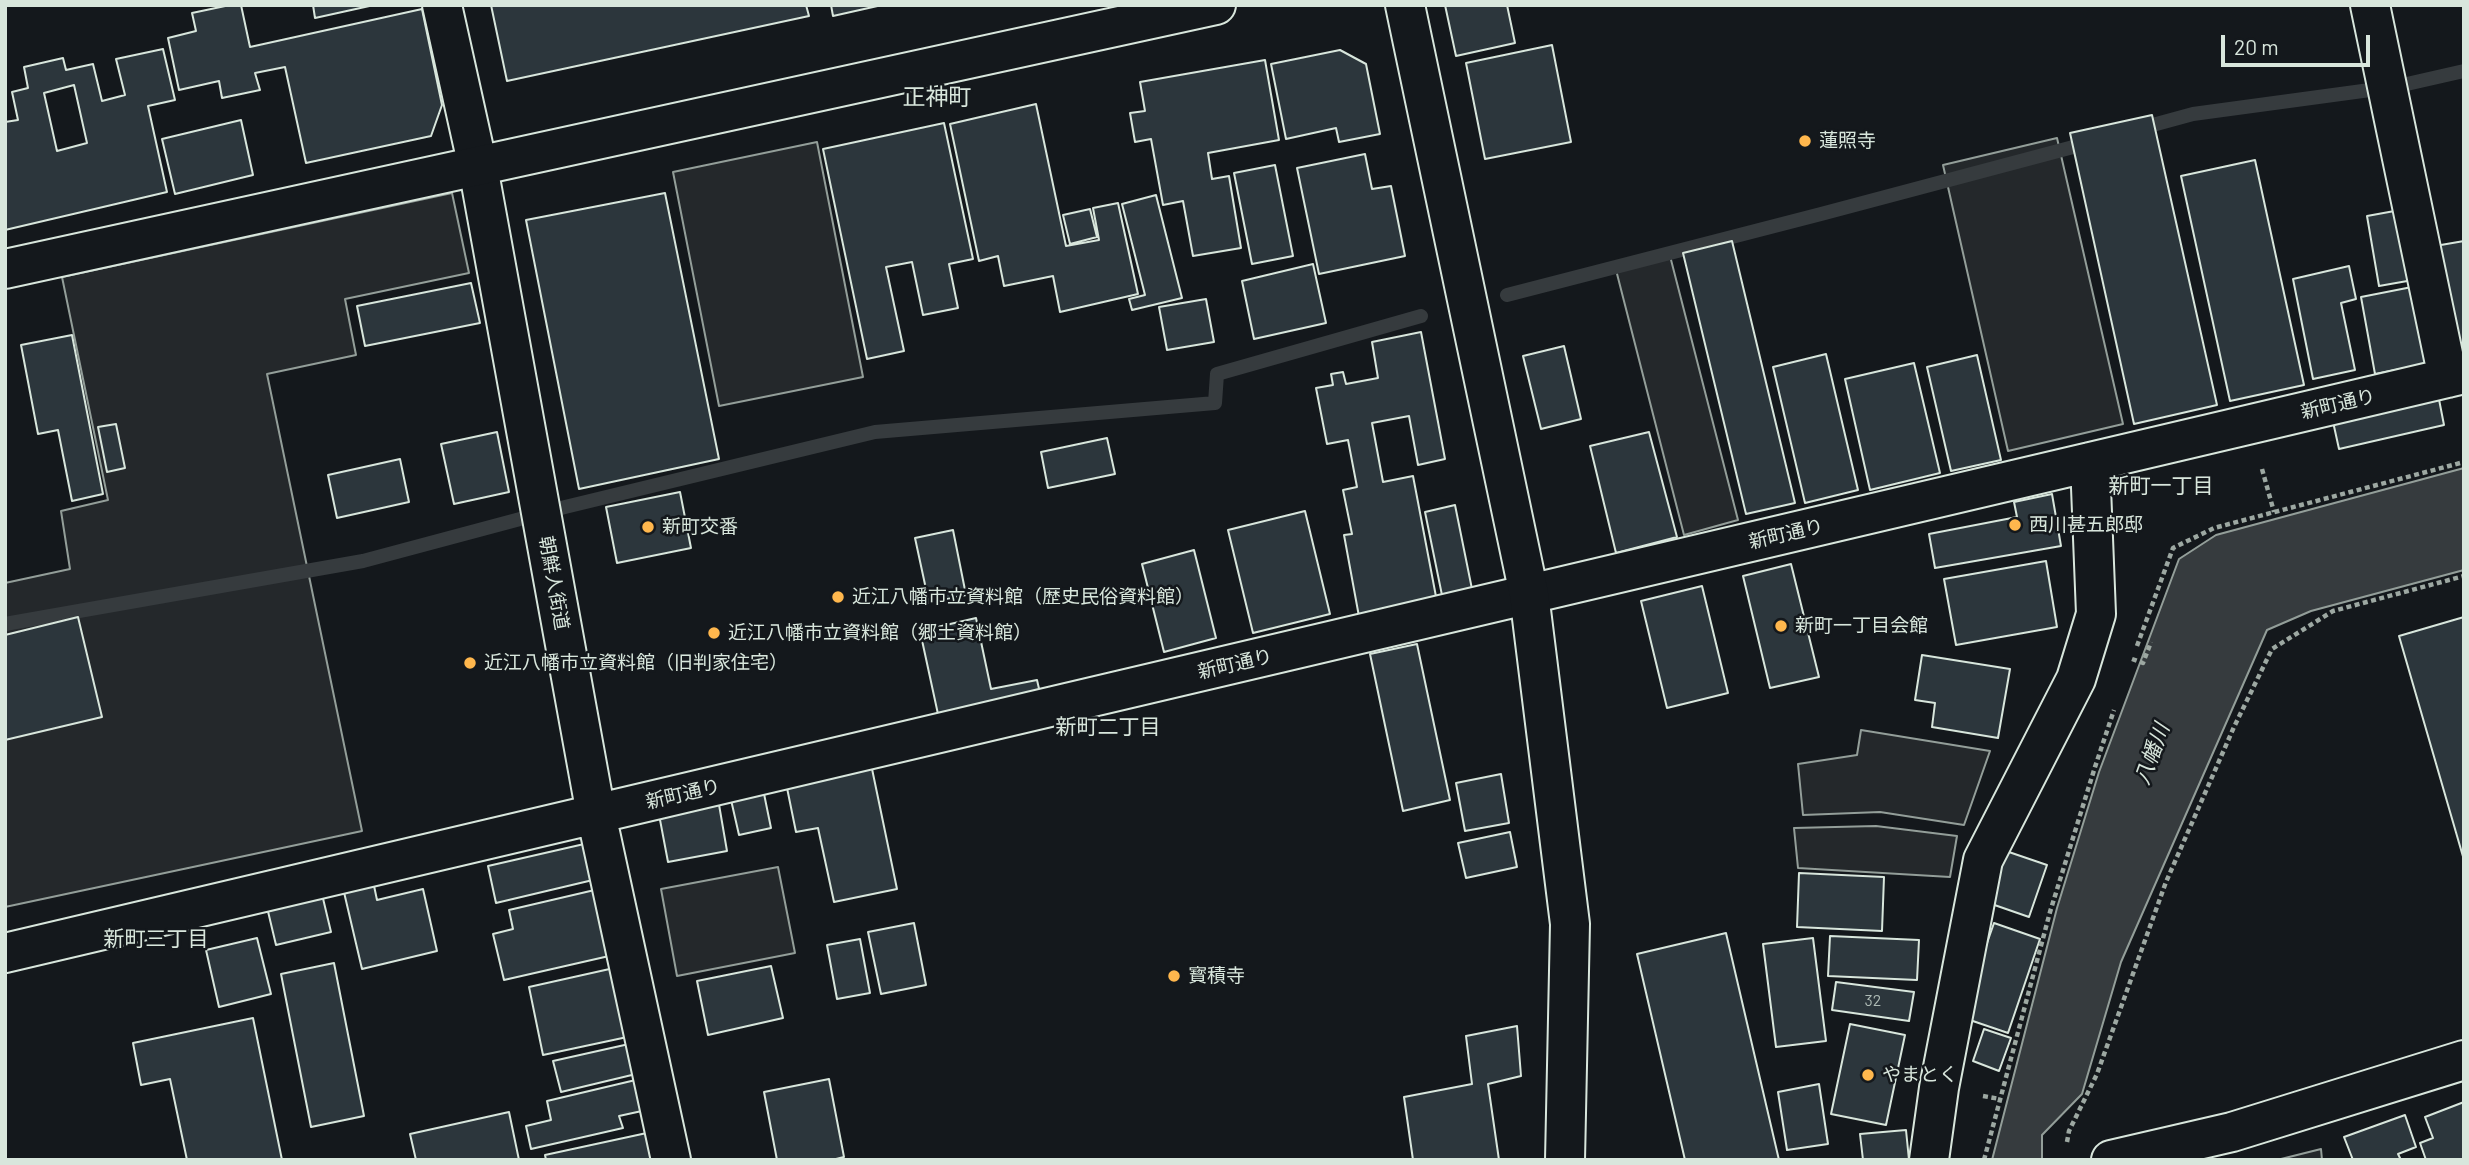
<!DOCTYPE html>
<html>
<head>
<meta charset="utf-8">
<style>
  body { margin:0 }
  #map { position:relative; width:2469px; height:1165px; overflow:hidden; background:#14181c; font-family:Barlow,sans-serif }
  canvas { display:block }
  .frame { position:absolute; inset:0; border:7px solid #d8e6dc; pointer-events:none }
  .scale { position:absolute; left:2221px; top:35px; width:149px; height:32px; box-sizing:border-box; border:4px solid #d8e6dc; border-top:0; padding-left:9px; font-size:21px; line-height:24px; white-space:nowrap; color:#d8e6dc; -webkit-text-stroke:5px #14181c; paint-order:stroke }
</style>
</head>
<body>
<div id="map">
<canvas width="2469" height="1165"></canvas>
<div class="frame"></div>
<div class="scale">20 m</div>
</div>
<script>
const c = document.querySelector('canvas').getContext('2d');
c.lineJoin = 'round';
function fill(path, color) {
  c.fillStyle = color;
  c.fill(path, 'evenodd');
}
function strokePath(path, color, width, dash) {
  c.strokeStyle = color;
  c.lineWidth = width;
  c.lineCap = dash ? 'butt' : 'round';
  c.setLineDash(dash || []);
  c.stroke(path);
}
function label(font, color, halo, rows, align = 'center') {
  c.font = font + ' Barlow,"Noto Sans JP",sans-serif';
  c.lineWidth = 5;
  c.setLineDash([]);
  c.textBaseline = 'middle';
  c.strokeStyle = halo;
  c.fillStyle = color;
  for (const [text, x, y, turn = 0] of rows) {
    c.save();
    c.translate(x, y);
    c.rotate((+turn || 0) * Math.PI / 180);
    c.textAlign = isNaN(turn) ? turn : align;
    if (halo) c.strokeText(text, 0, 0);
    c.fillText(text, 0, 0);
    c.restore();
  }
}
const parking = new Path2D(`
  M 2057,138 L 2123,424 L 2008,451 L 1943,165 Z
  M 817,142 L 863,377 L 719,406 L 673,172 Z
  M 452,193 L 469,273 L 345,299 L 356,355 L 267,374 L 362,831 L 5,907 L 5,583 L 70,569 L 61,511 L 108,500 L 62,277 Z
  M 1669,252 L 1738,520 L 1684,535 L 1615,266 Z
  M 1861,730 L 1990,751 L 1964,825 L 1880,812 L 1803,815 L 1798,764 L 1857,755 Z
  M 1876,826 L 1957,836 L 1950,877 L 1798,868 L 1794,828 Z
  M 778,867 L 795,953 L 677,976 L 661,889 Z
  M 2321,1149 L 2322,1160 L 2277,1160 Z`);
fill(parking, '#24282b');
strokePath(parking, '#939e99', 2);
const water = new Path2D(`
  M 2464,468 L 2464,570 L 2311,611 L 2267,630 L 2121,962 L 2082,1094 L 2042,1135 L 2042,1160 L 1992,1160 L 2057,908 L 2099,772 L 2179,559 L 2216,535 Z`);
fill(water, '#363b3e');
strokePath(water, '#939e99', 2);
strokePath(new Path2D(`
  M 2398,86 L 2464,71
  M 2138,129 L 2193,114 L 2370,90
  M 1507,295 L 1821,214 L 2092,142
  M 5,624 L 363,561 L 565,507 L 875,432 L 1215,403 L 1217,374 L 1421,316`), '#363b3e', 14);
const building = new Path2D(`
  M 230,5 L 241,5 L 250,47 L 422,9 L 442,105 L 431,136 L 306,163 L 285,67 L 255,73 L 260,90 L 222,98 L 219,81 L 179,90 L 168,38 L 196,31 L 192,13 Z
  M 313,5 L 374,5 L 315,18 Z
  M 491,5 L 806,5 L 809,16 L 507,81 Z
  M 831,5 L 882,5 L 833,16 Z
  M 1445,5 L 1507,5 L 1515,43 L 1456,56 Z
  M 1552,45 L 1571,142 L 1485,159 L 1466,63 Z
  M 163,49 L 175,100 L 148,106 L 167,192 L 5,230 L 5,122 L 18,120 L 12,92 L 28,88 L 24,67 L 63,58 L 66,70 L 93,64 L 102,101 L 125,95 L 116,59 ZM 74,85 L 87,143 L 57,151 L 44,93 Z
  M 1340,50 L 1366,64 L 1380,134 L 1339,142 L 1336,128 L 1286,139 L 1271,64 Z
  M 1265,60 L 1279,140 L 1208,153 L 1212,179 L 1229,176 L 1241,248 L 1193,256 L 1183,201 L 1163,205 L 1151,139 L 1135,142 L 1130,113 L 1145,111 L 1140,82 Z
  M 1036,104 L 1066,246 L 1099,240 L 1093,208 L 1118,203 L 1138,294 L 1060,312 L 1053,276 L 1004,286 L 998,256 L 979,261 L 950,124 Z
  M 2152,115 L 2217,405 L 2134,424 L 2070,133 Z
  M 241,120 L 253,175 L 175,194 L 162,139 Z
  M 944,123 L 973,259 L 949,264 L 958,308 L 923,315 L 912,262 L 886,267 L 904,351 L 867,359 L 823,149 Z
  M 1365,154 L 1372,189 L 1391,186 L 1405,256 L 1319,274 L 1297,168 Z
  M 2255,160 L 2304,385 L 2230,401 L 2181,176 Z
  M 1275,165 L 1293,256 L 1252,264 L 1234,173 Z
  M 665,193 L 719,459 L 579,489 L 526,220 Z
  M 1156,195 L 1182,298 L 1132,310 L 1129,299 L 1145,295 L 1122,204 Z
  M 1090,209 L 1097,237 L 1070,244 L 1063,215 Z
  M 2400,210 L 2413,280 L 2379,286 L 2367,216 Z
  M 1732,241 L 1795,503 L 1746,514 L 1683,253 Z
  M 2464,241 L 2464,345 L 2452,347 L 2435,246 Z
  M 1313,264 L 1326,323 L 1254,339 L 1242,281 Z
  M 2349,266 L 2356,299 L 2341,303 L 2355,370 L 2313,379 L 2293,279 Z
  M 471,283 L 480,323 L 365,346 L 357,306 Z
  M 2417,286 L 2431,363 L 2375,374 L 2361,297 Z
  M 1206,299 L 1214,342 L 1167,350 L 1159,307 Z
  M 1421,332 L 1445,459 L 1418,465 L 1409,416 L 1372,423 L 1383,482 L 1413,476 L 1438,607 L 1360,622 L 1344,535 L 1352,534 L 1343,490 L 1357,487 L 1348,440 L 1327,444 L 1316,388 L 1333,385 L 1331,374 L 1343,372 L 1346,384 L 1378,378 L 1372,342 Z
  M 72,335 L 103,494 L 72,501 L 58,430 L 38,434 L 21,345 Z
  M 1564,346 L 1581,419 L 1541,429 L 1523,356 Z
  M 1826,354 L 1858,490 L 1805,503 L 1773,367 Z
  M 1977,355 L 2001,460 L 1951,471 L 1927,367 Z
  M 1914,363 L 1940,473 L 1870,490 L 1845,379 Z
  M 2436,384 L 2444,425 L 2339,449 L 2330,408 Z
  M 116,424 L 125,468 L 107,472 L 98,427 Z
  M 497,432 L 509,492 L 454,504 L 441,444 Z
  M 1649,432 L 1677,537 L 1616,553 L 1590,446 Z
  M 1107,438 L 1115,474 L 1048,488 L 1041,452 Z
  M 400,459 L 409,502 L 337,518 L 328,475 Z
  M 680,492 L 691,548 L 617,563 L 606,507 Z
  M 2052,494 L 2061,546 L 1935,568 L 1929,534 L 2017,517 L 2014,502 Z
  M 1455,505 L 1474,599 L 1444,605 L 1425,512 Z
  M 1305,511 L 1330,614 L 1253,633 L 1228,530 Z
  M 953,530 L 966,595 L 929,603 L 915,538 Z
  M 1194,550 L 1216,638 L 1164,652 L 1142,564 Z
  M 2046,561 L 2057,627 L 1956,645 L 1944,579 Z
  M 1791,564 L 1819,677 L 1770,688 L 1743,576 Z
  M 1702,586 L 1728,693 L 1667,708 L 1641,601 Z
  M 78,617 L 102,717 L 5,740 L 5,635 Z
  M 2464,617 L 2464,860 L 2399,636 Z
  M 976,618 L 991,689 L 1037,680 L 1043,706 L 941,728 L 920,631 Z
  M 1417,644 L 1450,800 L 1403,811 L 1370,654 Z
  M 1922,655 L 2010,669 L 1998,738 L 1932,727 L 1935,703 L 1915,700 Z
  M 871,764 L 897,889 L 834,902 L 818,828 L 796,832 L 786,783 Z
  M 1501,774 L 1509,823 L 1465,831 L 1456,783 Z
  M 762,784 L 771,828 L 739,835 L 729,791 Z
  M 717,793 L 727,851 L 668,862 L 657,804 Z
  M 1510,832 L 1517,867 L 1466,878 L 1458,843 Z
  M 606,839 L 614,875 L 496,903 L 488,866 Z
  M 2003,850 L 2047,865 L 2029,917 L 1983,901 Z
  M 1799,873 L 1884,877 L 1882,931 L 1797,927 Z
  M 373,881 L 377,900 L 423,889 L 437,951 L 362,969 L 343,888 Z
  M 616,885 L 631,951 L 504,980 L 493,934 L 513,929 L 509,910 Z
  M 321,890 L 331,932 L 276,945 L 266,903 Z
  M 914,923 L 926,985 L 881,994 L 868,932 Z
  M 1994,923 L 2040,939 L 2008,1033 L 1961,1017 Z
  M 1726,933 L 1779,1160 L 1685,1160 L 1637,954 Z
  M 1830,936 L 1919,940 L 1917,980 L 1828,976 Z
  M 257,938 L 271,994 L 219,1007 L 206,950 Z
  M 1813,938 L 1826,1041 L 1776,1047 L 1763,944 Z
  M 860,939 L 870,993 L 837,999 L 827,945 Z
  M 334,963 L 364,1116 L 311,1127 L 281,974 Z
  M 632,964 L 646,1033 L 543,1055 L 529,987 Z
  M 771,966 L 783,1018 L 708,1035 L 697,981 Z
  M 1836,982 L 1914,992 L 1909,1021 L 1832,1010 Z
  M 253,1018 L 282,1160 L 187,1160 L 170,1079 L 141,1085 L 133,1043 Z
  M 1850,1024 L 1905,1035 L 1886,1125 L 1831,1114 Z
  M 1517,1026 L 1521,1076 L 1488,1084 L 1499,1160 L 1413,1160 L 1404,1097 L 1472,1084 L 1466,1036 Z
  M 1984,1029 L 2011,1038 L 1999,1071 L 1973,1061 Z
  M 629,1044 L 636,1074 L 561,1092 L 553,1061 Z
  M 644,1078 L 651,1109 L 619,1116 L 623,1128 L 531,1149 L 526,1126 L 551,1120 L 547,1101 Z
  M 829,1079 L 844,1157 L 832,1160 L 777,1160 L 764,1092 Z
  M 1819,1084 L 1828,1144 L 1787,1150 L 1778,1092 Z
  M 2464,1102 L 2464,1160 L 2426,1160 L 2420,1143 L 2433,1138 L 2425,1117 Z
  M 509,1112 L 519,1160 L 416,1160 L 410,1134 Z
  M 2405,1115 L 2416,1147 L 2398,1154 L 2401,1160 L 2353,1160 L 2344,1137 Z
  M 1906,1130 L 1909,1160 L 1863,1160 L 1860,1134 Z
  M 656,1131 L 662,1160 L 546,1160 L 545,1155 Z`);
fill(building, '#2c363c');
strokePath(building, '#d8e6dc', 2);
const street = new Path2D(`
  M 442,5 L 478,167 L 596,814 L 671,1160
  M 2370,5 L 2448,378
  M 5,953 L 2464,374
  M 1929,1160 L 1939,1088 L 1983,860 L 2076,679 L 2096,614 L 2090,462
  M 2111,1160 L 2232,1132 L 2464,1060`);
const secondary = new Path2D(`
  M 1405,5 L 1529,594 L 1570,924 L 1565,1160
  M 5,269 L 1216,5`);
strokePath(street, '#d8e6dc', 42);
strokePath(secondary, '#d8e6dc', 42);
strokePath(new Path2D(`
  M 2262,469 L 2274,512
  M 2137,646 L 2173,548 L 2214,528 L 2464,462
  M 2132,659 L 2143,663 L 2151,642
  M 1983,1096 L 2000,1099
  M 2067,1142 L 2069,1131 L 2097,1074 L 2166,882 L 2234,727 L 2272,649 L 2333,611 L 2464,576
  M 1984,1160 L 2050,912 L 2095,767 L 2114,710`), '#9da8a2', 4.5, [5, 3.5]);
strokePath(street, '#14181c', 38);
strokePath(secondary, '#14181c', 38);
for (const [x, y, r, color] of [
  [1805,141,7,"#ffb74d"],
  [2015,525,7,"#ffb74d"],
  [648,527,7,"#ffb74d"],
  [838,597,7,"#ffb74d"],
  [1781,626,7,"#ffb74d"],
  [714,633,7,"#ffb74d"],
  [470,663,7,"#ffb74d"],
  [1174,976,7,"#ffb74d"],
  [1868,1075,7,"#ffb74d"]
]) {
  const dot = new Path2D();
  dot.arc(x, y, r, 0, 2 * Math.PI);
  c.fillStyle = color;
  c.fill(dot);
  strokePath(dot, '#14181c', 2.5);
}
label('16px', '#adbab4', null, [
  ["32",1873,1001]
]);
label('19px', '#d8e6dc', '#14181c', [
  ["蓮照寺",1819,141],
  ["西川甚五郎邸",2029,525],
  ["新町交番",662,527],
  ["近江八幡市立資料館（歴史民俗資料館）",852,597],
  ["新町一丁目会館",1795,626],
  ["近江八幡市立資料館（郷土資料館）",728,633],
  ["近江八幡市立資料館（旧判家住宅）",484,663],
  ["寳積寺",1188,976],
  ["やまとく",1882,1075]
], 'left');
label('19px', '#d8e6dc', '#14181c', [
  ["新町通り",2338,404,-13],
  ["新町通り",1786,534,-13],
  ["朝鮮人街道",554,583,80],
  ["新町通り",1235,664,-13],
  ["新町通り",683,794,-13]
]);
label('21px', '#d8e6dc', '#14181c', [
  ["新町一丁目",2161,486],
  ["新町二丁目",1108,727],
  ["新町三丁目",156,939]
]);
label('italic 21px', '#d8e6dc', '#14181c', [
  ["八幡川",2152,754,-70]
]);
label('23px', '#d8e6dc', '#14181c', [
  ["正神町",937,97]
]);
</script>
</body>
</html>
